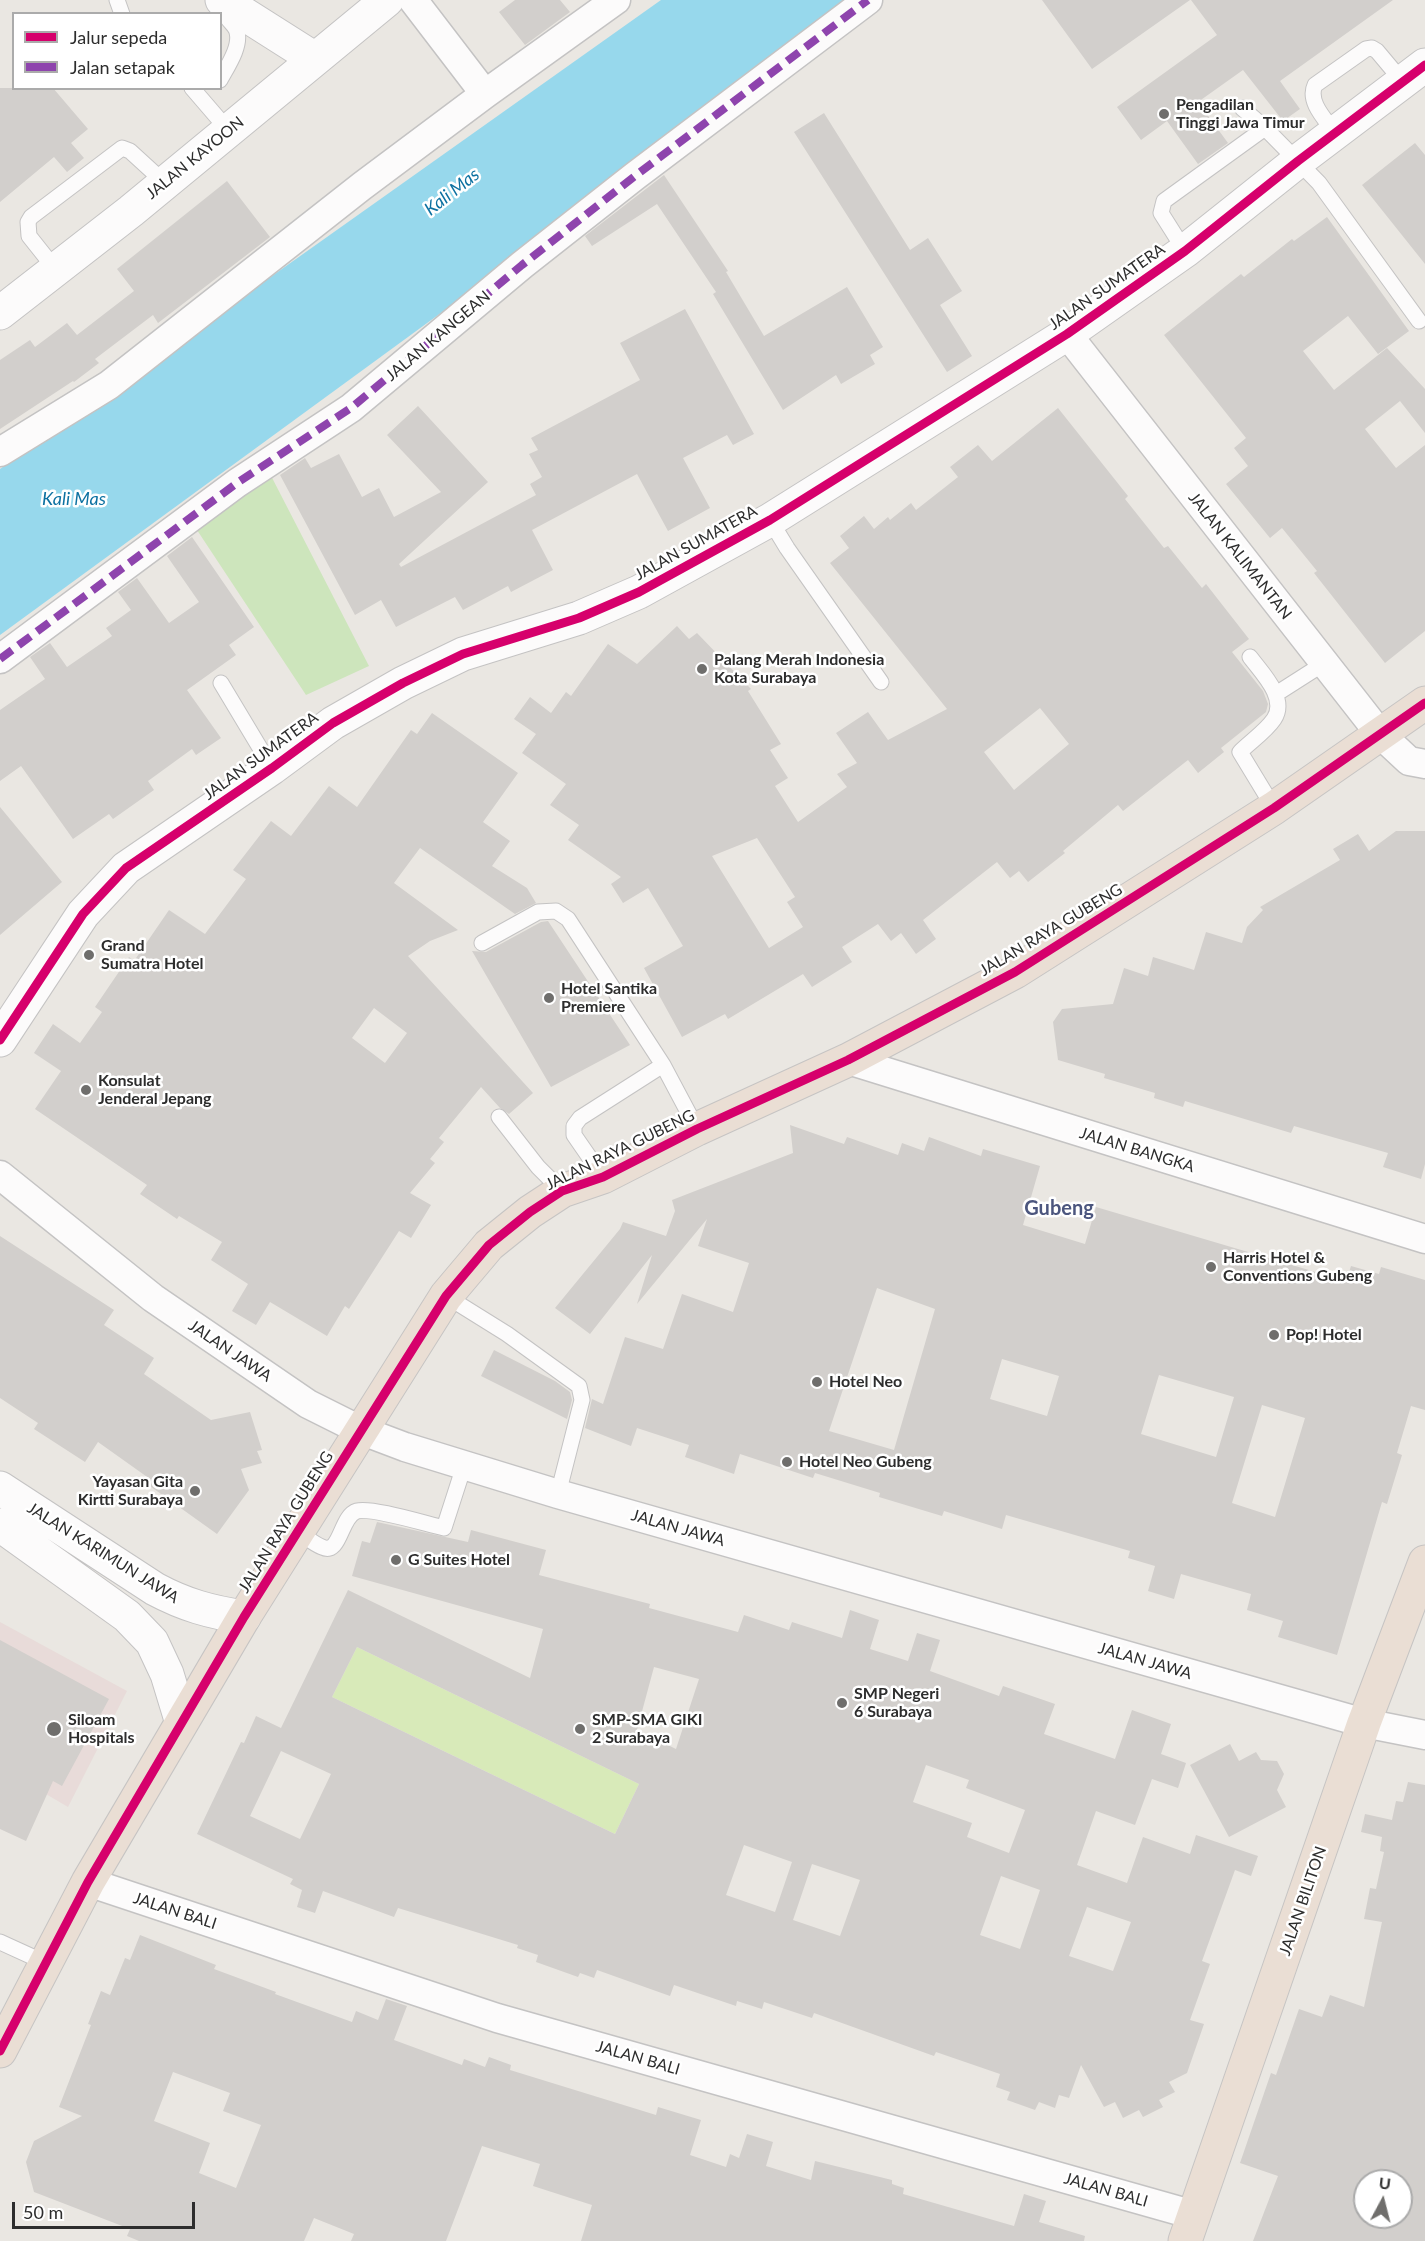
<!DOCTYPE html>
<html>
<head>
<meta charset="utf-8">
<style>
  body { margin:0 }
  #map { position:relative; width:1425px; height:2241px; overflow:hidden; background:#eae7e2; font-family:Lato,sans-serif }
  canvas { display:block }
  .legend { position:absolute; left:12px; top:12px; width:210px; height:78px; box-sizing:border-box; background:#fff; border:2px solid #ababab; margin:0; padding:8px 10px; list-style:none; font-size:18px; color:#2d2d2d }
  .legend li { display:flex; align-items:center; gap:12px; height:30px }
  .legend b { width:30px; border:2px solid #ababab }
  .north { position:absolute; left:1353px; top:2169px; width:60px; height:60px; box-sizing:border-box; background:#fff; border:2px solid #ababab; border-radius:50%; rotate:7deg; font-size:16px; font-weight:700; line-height:24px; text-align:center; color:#2d2d2d }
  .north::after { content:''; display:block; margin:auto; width:21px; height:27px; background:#6f6e6c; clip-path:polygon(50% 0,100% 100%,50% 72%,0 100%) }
  .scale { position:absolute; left:12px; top:2202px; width:183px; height:27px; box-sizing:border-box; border:3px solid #2d2d2d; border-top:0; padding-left:8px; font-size:18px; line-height:21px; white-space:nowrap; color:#2d2d2d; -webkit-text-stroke:4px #fff; paint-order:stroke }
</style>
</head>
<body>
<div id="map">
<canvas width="1425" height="2241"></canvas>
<ul class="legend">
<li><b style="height:8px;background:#d6006c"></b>Jalur sepeda</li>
<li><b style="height:8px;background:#8e44ad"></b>Jalan setapak</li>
</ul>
<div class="north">U</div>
<div class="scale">50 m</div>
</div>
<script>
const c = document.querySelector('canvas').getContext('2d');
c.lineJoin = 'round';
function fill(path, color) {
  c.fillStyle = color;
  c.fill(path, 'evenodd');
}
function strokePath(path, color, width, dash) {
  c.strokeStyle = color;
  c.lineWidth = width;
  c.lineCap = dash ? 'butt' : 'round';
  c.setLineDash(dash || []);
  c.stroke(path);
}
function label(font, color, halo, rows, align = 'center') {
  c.font = font + ' Lato,sans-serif';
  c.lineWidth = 5;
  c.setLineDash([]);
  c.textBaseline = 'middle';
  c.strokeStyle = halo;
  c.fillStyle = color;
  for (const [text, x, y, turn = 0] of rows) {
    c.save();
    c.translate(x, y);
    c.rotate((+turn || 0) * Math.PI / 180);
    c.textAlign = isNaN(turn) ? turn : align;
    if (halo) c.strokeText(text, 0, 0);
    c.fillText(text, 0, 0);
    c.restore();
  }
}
fill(new Path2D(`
  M 0,1622 L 127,1691 L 68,1807 L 0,1767 Z`), '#e8dbd9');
fill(new Path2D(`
  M 267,468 L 369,666 L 306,695 L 195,527 Z`), '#cde5bc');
fill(new Path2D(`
  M 357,1647 L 639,1784 L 615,1834 L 332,1697 Z`), '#d8eab9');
fill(new Path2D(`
  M 661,0 L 847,0 L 690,131 L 0,635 L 0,469 Z`), '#97d8ec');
fill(new Path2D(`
  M 515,0 L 560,0 L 570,12 L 525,45 L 499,12 Z
  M 1042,0 L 1190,0 L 1092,69 Z
  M 1191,0 L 1393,0 L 1280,81 L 1300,109 L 1283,121 L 1243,70 L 1198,102 L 1228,143 L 1198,164 L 1167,121 L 1141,140 L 1117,107 L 1217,35 Z
  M 0,88 L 53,88 L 88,129 L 71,143 L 84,158 L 67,172 L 54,157 L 0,202 Z
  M 824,113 L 910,250 L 928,238 L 962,291 L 940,305 L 972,356 L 947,372 L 794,132 Z
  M 1415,143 L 1425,155 L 1425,264 L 1362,185 Z
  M 664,175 L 728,271 L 726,272 L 764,336 L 847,287 L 883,347 L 870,355 L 875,364 L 841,384 L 836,375 L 783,410 L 713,294 L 716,292 L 657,204 L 592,246 L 585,236 Z
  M 227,181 L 270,237 L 158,323 L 153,315 L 95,359 L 99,363 L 74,382 L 73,381 L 0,429 L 0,360 L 30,340 L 35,347 L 67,323 L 77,335 L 134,291 L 117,269 Z
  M 1327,217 L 1409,331 L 1378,354 L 1348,316 L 1303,351 L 1334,390 L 1387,348 L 1425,389 L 1425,433 L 1400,401 L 1365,429 L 1396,468 L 1425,445 L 1425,631 L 1385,663 L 1314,573 L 1317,571 L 1282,528 L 1270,538 L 1226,484 L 1248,466 L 1234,448 L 1246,438 L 1164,335 L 1241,274 L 1244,277 L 1292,239 L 1294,241 Z
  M 685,309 L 754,434 L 733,445 L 727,435 L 683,458 L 710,508 L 668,531 L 637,474 L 532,530 L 553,570 L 511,592 L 508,586 L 463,610 L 455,597 L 396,627 L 381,600 L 355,615 L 280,475 L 305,458 L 311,468 L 339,454 L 362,497 L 379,488 L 394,517 L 441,492 L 387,435 L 418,406 L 488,482 L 399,564 L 401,567 L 536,495 L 530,484 L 542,477 L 529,454 L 538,450 L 531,438 L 640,380 L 620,343 Z
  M 1058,408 L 1128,496 L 1125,499 L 1164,548 L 1168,546 L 1202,588 L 1206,584 L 1249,639 L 1232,652 L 1263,691 L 1268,704 L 1266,712 L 1221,748 L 1224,752 L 1198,773 L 1188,760 L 1123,811 L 1118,805 L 1063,851 L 1065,853 L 1028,882 L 1019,871 L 1010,878 L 997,862 L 923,920 L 936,939 L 916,954 L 901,933 L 891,941 L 878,924 L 842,947 L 852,962 L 812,987 L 803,974 L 728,1019 L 725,1014 L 682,1037 L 644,968 L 683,946 L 648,888 L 623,903 L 611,884 L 621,877 L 568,840 L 579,825 L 550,805 L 566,784 L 522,753 L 536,734 L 514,719 L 530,697 L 551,713 L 566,692 L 571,696 L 608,644 L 637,664 L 677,626 L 689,639 L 697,633 L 751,689 L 748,691 L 781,744 L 770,750 L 788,778 L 775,786 L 798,822 L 847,787 L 837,774 L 857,763 L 836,733 L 868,712 L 888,740 L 947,709 L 830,563 L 849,548 L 840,536 L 864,516 L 874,529 L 888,517 L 890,520 L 911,503 L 916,510 L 958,477 L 950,467 L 978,445 L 992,461 ZM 1040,708 L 1069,744 L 1014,790 L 984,752 ZM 757,838 L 795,897 L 787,902 L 803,927 L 769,948 L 712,856 Z
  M 192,537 L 254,627 L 229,645 L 236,655 L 187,690 L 221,738 L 196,755 L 192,749 L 148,781 L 154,790 L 113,819 L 109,814 L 73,839 L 21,766 L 0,781 L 0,710 L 45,679 L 30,657 L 50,643 L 67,667 L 112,636 L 106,628 L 131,610 L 118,592 L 137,578 L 169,623 L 199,602 L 167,556 Z
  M 432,713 L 518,773 L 483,822 L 510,841 L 492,866 L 527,888 L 536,903 L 515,914 L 420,848 L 394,883 L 458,930 L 430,941 L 408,956 L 533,1093 L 509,1114 L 500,1108 L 481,1087 L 439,1138 L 444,1142 L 430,1159 L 435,1163 L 410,1193 L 431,1205 L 411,1238 L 399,1231 L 349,1309 L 345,1306 L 327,1336 L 270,1302 L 256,1325 L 232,1311 L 248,1284 L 211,1260 L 222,1242 L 179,1216 L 177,1219 L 140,1194 L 147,1185 L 35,1109 L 61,1071 L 34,1053 L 53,1024 L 80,1043 L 102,1012 L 95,1007 L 129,957 L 134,961 L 169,910 L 205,934 L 246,879 L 233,870 L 271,821 L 291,836 L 329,786 L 357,807 L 411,730 L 417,734 ZM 374,1008 L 407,1033 L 385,1063 L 352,1038 Z
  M 0,807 L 62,882 L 0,935 Z
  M 1396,831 L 1425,831 L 1425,1164 L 1421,1179 L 1383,1167 L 1388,1153 L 1294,1126 L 1291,1133 L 1185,1101 L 1183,1107 L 1154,1098 L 1155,1093 L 1104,1078 L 1105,1074 L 1058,1060 L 1053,1022 L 1062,1009 L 1113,1004 L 1124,968 L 1148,976 L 1153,957 L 1194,970 L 1206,932 L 1242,943 L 1247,927 L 1263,910 L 1260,907 L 1340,860 L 1333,849 L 1358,834 L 1369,851 Z
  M 548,921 L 630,1045 L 551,1087 L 472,951 L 486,952 L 541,922 Z
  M 790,1125 L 844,1144 L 847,1137 L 898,1155 L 902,1143 L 924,1151 L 929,1137 L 981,1156 L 983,1149 L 1040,1166 L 1023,1225 L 1085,1244 L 1096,1207 L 1346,1281 L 1351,1266 L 1379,1274 L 1381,1267 L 1425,1280 L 1425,1410 L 1411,1406 L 1397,1453 L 1402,1455 L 1387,1504 L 1382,1502 L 1337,1655 L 1278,1637 L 1283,1621 L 1247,1610 L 1251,1594 L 1181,1574 L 1174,1599 L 1148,1591 L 1155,1566 L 1128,1558 L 1130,1551 L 1006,1515 L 1002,1529 L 944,1511 L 942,1516 L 879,1497 L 880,1493 L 815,1473 L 813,1478 L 740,1454 L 734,1474 L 685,1457 L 689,1445 L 637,1428 L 631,1446 L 585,1428 L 592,1399 L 603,1404 L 625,1337 L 663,1349 L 682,1294 L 733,1312 L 749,1263 L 698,1246 L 707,1219 L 637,1304 L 652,1255 L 590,1334 L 555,1308 L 620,1229 L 623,1222 L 666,1236 L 675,1211 L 672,1200 L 793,1153 ZM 877,1288 L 935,1309 L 894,1450 L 829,1431 ZM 1002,1359 L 1059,1376 L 1047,1416 L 990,1399 ZM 1159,1375 L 1234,1397 L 1216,1457 L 1141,1434 ZM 1262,1405 L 1305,1418 L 1275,1517 L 1232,1503 Z
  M 0,1236 L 114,1310 L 104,1325 L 154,1358 L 144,1374 L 211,1420 L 250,1412 L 262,1450 L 257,1451 L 262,1463 L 241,1469 L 249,1490 L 217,1534 L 147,1484 L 150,1479 L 98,1442 L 85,1462 L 34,1429 L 38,1423 L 0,1398 Z
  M 494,1350 L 555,1381 L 570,1392 L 572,1400 L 567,1419 L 481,1376 Z
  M 377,1522 L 468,1542 L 471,1530 L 546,1550 L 539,1575 L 650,1604 L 649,1608 L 738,1632 L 744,1615 L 789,1630 L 792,1622 L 842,1638 L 850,1610 L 879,1620 L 870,1649 L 908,1661 L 917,1633 L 940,1640 L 930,1671 L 999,1696 L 1003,1686 L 1055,1704 L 1044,1734 L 1115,1759 L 1132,1710 L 1171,1724 L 1161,1754 L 1186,1763 L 1178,1788 L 1152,1779 L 1135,1825 L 1096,1811 L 1077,1865 L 1127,1883 L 1143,1837 L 1190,1854 L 1196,1835 L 1258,1856 L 1251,1876 L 1235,1870 L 1202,1961 L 1210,1964 L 1190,2020 L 1204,2024 L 1187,2073 L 1169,2082 L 1175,2092 L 1159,2100 L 1163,2107 L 1143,2117 L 1139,2110 L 1123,2118 L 1115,2102 L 1104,2107 L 1081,2065 L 1069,2098 L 1059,2095 L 1055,2108 L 1039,2102 L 1035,2110 L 1007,2100 L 1010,2092 L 996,2087 L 1000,2074 L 936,2052 L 934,2056 L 814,2013 L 812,2018 L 764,2002 L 762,2009 L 737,2001 L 736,2006 L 674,1985 L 670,1996 L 597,1970 L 594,1978 L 580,1973 L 578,1977 L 536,1962 L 538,1955 L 517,1948 L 518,1945 L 398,1908 L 394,1917 L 323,1891 L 315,1913 L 297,1907 L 302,1890 L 290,1884 L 293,1879 L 197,1834 L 241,1742 L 244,1743 L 256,1716 L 281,1728 L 348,1590 L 530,1678 L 543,1629 L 352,1576 L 362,1541 L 370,1543 ZM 357,1647 L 639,1784 L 615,1834 L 332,1697 ZM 654,1667 L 699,1679 L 676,1749 L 637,1730 ZM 281,1751 L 331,1774 L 300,1839 L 250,1816 ZM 926,1765 L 969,1780 L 966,1788 L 1025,1810 L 1009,1853 L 967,1837 L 972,1823 L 913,1802 ZM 744,1845 L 792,1862 L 775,1912 L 726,1895 ZM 812,1864 L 860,1880 L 840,1936 L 793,1920 ZM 1001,1876 L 1040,1890 L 1020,1949 L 980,1935 ZM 1087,1907 L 1131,1922 L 1113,1971 L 1069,1956 Z
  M 0,1640 L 109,1699 L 62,1786 L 53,1781 L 26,1841 L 0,1829 Z
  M 1230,1744 L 1239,1761 L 1256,1752 L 1261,1760 L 1277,1761 L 1284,1774 L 1277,1790 L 1286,1807 L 1229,1837 L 1190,1765 Z
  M 1408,1782 L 1425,1785 L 1425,2241 L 1253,2241 L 1278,2176 L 1240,2163 L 1271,2073 L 1276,2075 L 1299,2009 L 1322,2017 L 1330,1995 L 1364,2007 L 1382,1922 L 1364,1919 L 1370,1888 L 1376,1889 L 1384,1852 L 1380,1851 L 1382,1837 L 1361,1832 L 1365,1814 L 1392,1820 L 1396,1801 L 1403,1802 ZM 1365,2181 L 1401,2181 L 1401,2217 L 1365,2217 Z
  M 140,1935 L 216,1965 L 214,1969 L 276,1992 L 275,1994 L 352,2022 L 356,2011 L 378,2020 L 386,1999 L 407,2006 L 394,2040 L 462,2065 L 464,2059 L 485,2067 L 489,2057 L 511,2065 L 510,2070 L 656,2115 L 658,2107 L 701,2120 L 690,2155 L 726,2167 L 730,2154 L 739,2158 L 747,2134 L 773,2142 L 766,2166 L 811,2180 L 815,2161 L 892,2180 L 892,2184 L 904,2188 L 903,2194 L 1014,2226 L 1024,2194 L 1046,2201 L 1039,2222 L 1085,2236 L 1084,2241 L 581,2241 L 592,2205 L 533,2186 L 540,2164 L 482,2146 L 446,2241 L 351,2241 L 354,2234 L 314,2218 L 304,2241 L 139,2241 L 127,2236 L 130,2229 L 34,2192 L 26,2162 L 34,2141 L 82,2116 L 59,2107 L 91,2025 L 88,2024 L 101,1991 L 110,1995 L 125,1958 L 130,1960 ZM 173,2072 L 230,2093 L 223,2111 L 261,2125 L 236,2188 L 199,2173 L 210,2143 L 154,2121 Z`), '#d2cfcc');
const lane = new Path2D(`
  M 117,0 L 122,14
  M 220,80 C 227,67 241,47 237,32 C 236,27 231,23 228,19 L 231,12
  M 192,88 L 229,131
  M 1242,108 L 1265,128
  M 1335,133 C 1326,120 1307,102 1315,85 L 1366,49 L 1372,48 L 1377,51 L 1403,82
  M 1185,251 L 1161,213 L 1164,201 L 1265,128 L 1319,183 L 1419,321
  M 56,270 L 29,236 L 28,222 L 31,217 L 122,148 L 130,151 L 165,183
  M 770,520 L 787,548 L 881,682
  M 1250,657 C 1261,672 1288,698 1274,719 C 1266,731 1250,742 1240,752 L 1274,808
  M 221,683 L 272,768
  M 1276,694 L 1323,664
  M 482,943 L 538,912 L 556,911 L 568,919 L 663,1065
  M 499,1117 L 538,1167 L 562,1191
  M 603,1177 L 574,1135 L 574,1126 L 580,1118 L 663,1065 L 697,1129
  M 446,1296 L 507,1334 L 579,1386 L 582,1400 L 558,1494
  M 298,1532 C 306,1537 314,1544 322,1547 C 341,1556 340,1516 357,1511 C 372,1507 426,1524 444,1528 L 464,1466
  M 0,1942 L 46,1963`);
const street = new Path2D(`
  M 413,0 L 485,94
  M 1067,334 L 1380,734 L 1409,761 L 1425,764
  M 0,452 L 109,385 L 362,186 L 485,94 L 616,0
  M 0,659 L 237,483 L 351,408 L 522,265 L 635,176 L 868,0
  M 848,1060 L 1425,1239
  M 0,1175 L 153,1298 L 308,1404 L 360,1430 L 405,1447 L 558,1494 L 1364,1723 L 1425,1735
  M 88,1882 L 497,2018 L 1194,2215`);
const secondary = new Path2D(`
  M 222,0 L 315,59
  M 0,313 L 131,211 L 387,0
  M 0,1040 L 83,914 L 126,868 L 272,768 L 333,723 L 403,683 L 463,654 L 579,618 L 639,592 L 770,520 L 1067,334 L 1185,251 L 1298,161 L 1425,65
  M 0,1488 L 155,1589 C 185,1605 210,1612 244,1617
  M 0,1525 L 127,1616 L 152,1642 L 167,1674 L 181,1720`);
const highway = new Path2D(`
  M 0,2051 L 88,1882 L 244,1617 L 446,1296 L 489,1245 L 530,1212 L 562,1191 L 603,1177 L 697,1129 L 848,1060 L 1015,972 L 1274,808 L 1425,703
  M 1185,2241 L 1364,1723 L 1425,1562`);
strokePath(lane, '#c4c3c3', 17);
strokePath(street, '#c4c3c3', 31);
strokePath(secondary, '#c4c3c3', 35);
strokePath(highway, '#c6c4c3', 35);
strokePath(lane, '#fcfbfb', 15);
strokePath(street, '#fcfbfb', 28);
strokePath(secondary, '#fcfbfb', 33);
strokePath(highway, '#eaded4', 33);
strokePath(new Path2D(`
  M 0,659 L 237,483 L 351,408 L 522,265 L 635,176 L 868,0`), '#8e44ad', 8, [15, 8]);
strokePath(new Path2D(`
  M 0,1040 L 83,914 L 126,868 L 272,768 L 333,723 L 403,683 L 463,654 L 579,618 L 639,592 L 770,520 L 1067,334 L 1185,251 L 1298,161 L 1425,65
  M 0,2051 L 88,1882 L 244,1617 L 446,1296 L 489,1245 L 530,1212 L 562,1191 L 603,1177 L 697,1129 L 848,1060 L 1015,972 L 1274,808 L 1425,703`), '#d6006c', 9);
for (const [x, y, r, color] of [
  [1164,114,6,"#6f6e6c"],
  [702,669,6,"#6f6e6c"],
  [89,955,6,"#6f6e6c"],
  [549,998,6,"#6f6e6c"],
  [86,1090,6,"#6f6e6c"],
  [1211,1267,6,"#6f6e6c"],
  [1274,1335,6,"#6f6e6c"],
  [817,1382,6,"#6f6e6c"],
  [787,1462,6,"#6f6e6c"],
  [195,1491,6,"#6f6e6c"],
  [396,1560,6,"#6f6e6c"],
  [842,1703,6,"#6f6e6c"],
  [54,1729,8,"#6f6e6c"],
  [580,1729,6,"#6f6e6c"]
]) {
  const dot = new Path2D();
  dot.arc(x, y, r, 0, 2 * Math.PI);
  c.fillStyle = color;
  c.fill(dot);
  strokePath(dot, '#fff', 2);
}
label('bold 16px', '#2d2d2d', '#fff', [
  ["Pengadilan",1176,105],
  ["Tinggi Jawa Timur",1176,123],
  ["Palang Merah Indonesia",714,660],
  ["Kota Surabaya",714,678],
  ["Grand",101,946],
  ["Sumatra Hotel",101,964],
  ["Hotel Santika",561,989],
  ["Premiere",561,1007],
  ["Konsulat",98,1081],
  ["Jenderal Jepang",98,1099],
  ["Harris Hotel &",1223,1258],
  ["Conventions Gubeng",1223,1276],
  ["Pop! Hotel",1286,1335],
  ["Hotel Neo",829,1382],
  ["Hotel Neo Gubeng",799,1462],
  ["Yayasan Gita",183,1482,"right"],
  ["Kirtti Surabaya",183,1500,"right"],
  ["G Suites Hotel",408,1560],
  ["SMP Negeri",854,1694],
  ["6 Surabaya",854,1712],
  ["Siloam",68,1720],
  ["Hospitals",68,1738],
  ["SMP-SMA GIKI",592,1720],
  ["2 Surabaya",592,1738]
], 'left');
label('16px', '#2d2d2d', '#fff', [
  ["JALAN KAYOON",195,158,-39],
  ["JALAN SUMATERA",1107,287,-35],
  ["JALAN KANGEAN",438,336,-40],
  ["JALAN SUMATERA",696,543,-29],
  ["JALAN KALIMANTAN",1240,556,52],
  ["JALAN SUMATERA",261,756,-36],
  ["JALAN RAYA GUBENG",1051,930,-31],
  ["JALAN RAYA GUBENG",620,1150,-26],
  ["JALAN BANGKA",1137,1150,17],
  ["JALAN JAWA",230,1351,34],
  ["JALAN RAYA GUBENG",286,1522,-58],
  ["JALAN JAWA",678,1528,16],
  ["JALAN KARIMUN JAWA",103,1553,32],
  ["JALAN JAWA",1145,1661,16],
  ["JALAN BILITON",1303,1901,-71],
  ["JALAN BALI",175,1911,18],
  ["JALAN BALI",638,2058,16],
  ["JALAN BALI",1106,2190,16]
]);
label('italic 18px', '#0d71a1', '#fff', [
  ["Kali Mas",452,192,-38],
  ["Kali Mas",74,499]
]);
label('bold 20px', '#4c567e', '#fff', [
  ["Gubeng",1059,1209]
]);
</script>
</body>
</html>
